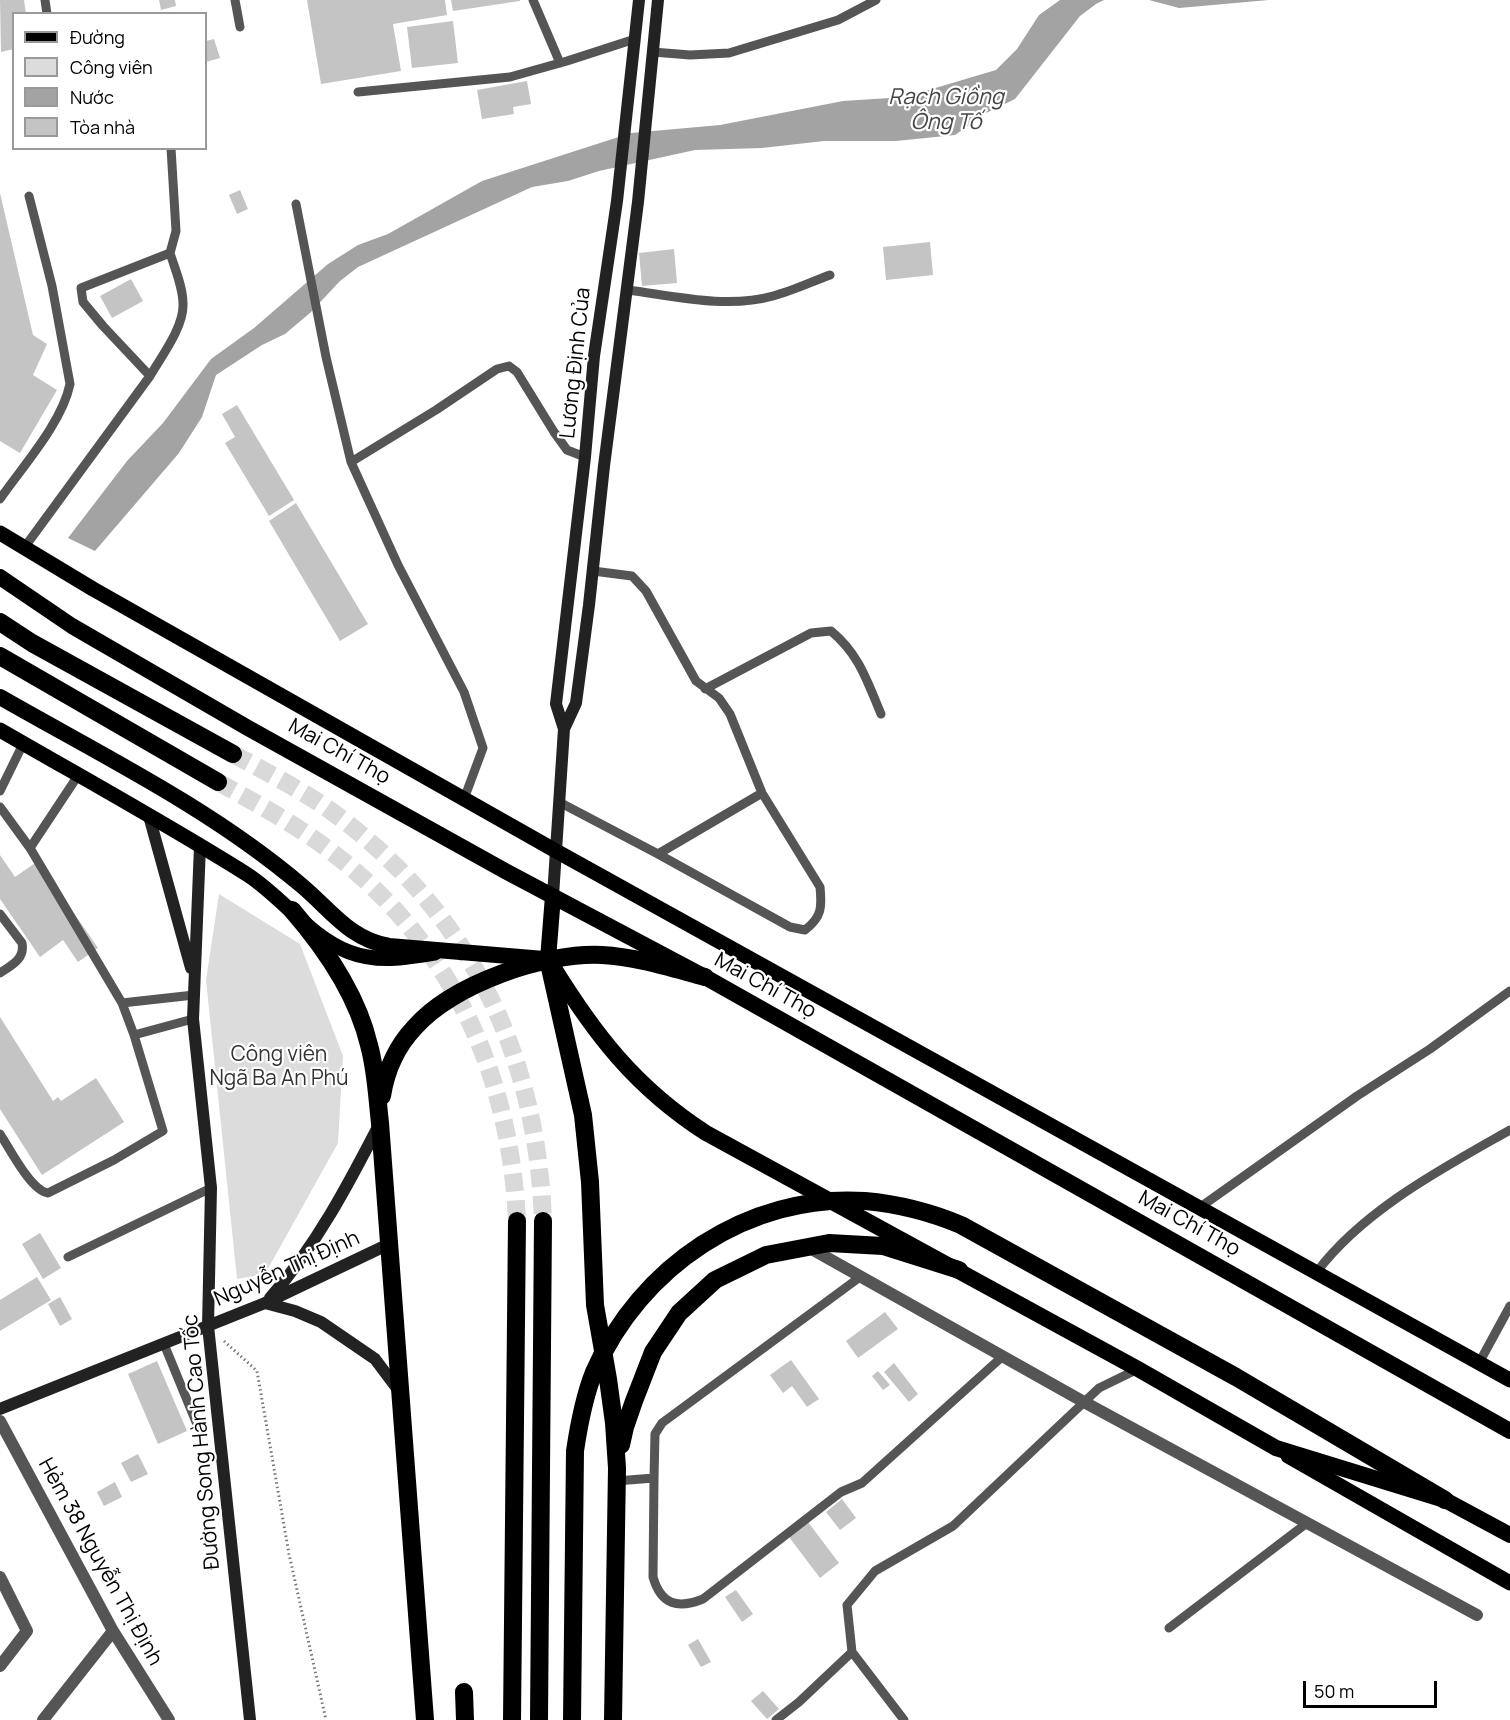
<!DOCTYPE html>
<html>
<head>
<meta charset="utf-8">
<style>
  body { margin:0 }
  #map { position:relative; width:1510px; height:1720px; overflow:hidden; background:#fff; font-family:Manrope,sans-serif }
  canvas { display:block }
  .legend { position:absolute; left:12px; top:12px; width:195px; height:138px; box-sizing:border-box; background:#fff; border:2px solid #999; margin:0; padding:8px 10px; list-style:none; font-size:18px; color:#000 }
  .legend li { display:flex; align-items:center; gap:12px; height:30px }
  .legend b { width:30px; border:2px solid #999 }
  .scale { position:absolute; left:1303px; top:1681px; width:134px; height:27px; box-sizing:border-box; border:3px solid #000; border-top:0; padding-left:8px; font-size:18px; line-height:21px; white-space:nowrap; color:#000; -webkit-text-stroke:4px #fff; paint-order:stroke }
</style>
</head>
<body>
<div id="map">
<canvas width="1510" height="1720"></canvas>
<ul class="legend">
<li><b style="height:8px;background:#000"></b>Đường</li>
<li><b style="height:16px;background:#dcdcdc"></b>Công viên</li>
<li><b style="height:16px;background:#a3a3a3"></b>Nước</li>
<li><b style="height:16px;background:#c4c4c4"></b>Tòa nhà</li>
</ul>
<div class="scale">50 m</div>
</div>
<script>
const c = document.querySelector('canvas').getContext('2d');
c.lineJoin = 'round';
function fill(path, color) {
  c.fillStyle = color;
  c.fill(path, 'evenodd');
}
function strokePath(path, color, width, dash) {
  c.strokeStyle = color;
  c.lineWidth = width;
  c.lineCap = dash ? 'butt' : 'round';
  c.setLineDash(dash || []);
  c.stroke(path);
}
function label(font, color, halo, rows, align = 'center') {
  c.font = font + ' Manrope,sans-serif';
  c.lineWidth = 4.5;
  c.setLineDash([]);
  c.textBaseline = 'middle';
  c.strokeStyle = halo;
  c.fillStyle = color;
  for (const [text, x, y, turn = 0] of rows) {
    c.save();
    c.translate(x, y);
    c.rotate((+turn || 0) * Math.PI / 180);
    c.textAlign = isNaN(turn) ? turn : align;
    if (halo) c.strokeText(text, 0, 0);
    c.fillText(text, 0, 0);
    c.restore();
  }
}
fill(new Path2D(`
  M 219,894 L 300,944 L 343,1056 L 338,1143 L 265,1274 L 237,1279 L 206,980 Z`), '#dcdcdc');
fill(new Path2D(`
  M 1060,0 L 1104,0 L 1096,4 L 1080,16 L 1015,99 L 986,113 L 955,135 L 896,141 L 824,141 L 762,148 L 695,150 L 599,171 L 568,181 L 532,187 L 358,267 L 340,281 L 310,313 L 285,334 L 262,345 L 216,375 L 202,417 L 179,453 L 95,551 L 68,538 L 127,461 L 163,423 L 211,359 L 254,328 L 328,264 L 358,245 L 388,234 L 482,181 L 631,133 L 720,125 L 843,101 L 905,97 L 996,70 L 1017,49 L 1039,15 Z
  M 1149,0 L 1269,0 L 1179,8 Z`), '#a3a3a3');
fill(new Path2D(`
  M 0,0 L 24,0 L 26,14 L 14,14 L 14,49 L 1,52 Z
  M 159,0 L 175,0 L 176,6 L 161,10 Z
  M 307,0 L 445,0 L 447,15 L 393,24 L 401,71 L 321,84 Z
  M 451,0 L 520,0 L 520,1 L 453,11 Z
  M 453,21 L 458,63 L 412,68 L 407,27 Z
  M 214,39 L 220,58 L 206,62 L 206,41 Z
  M 527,81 L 531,104 L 513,107 L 514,114 L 482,119 L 477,90 Z
  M 240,190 L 248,209 L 237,214 L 229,195 Z
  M 0,193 L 33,335 L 47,344 L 33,375 L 57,390 L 20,453 L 0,441 Z
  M 930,242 L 933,275 L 886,280 L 883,247 Z
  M 674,249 L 677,283 L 642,286 L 639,253 Z
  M 131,279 L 143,301 L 112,318 L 100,296 Z
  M 237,405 L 294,500 L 269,516 L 225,443 L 235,437 L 222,414 Z
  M 296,503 L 368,624 L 340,641 L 269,521 Z
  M 0,855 L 15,877 L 38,861 L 98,948 L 78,962 L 63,940 L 40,957 L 0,899 Z
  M 0,1017 L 53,1101 L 58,1097 L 61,1101 L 96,1078 L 124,1122 L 42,1175 L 0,1109 Z
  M 40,1233 L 61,1268 L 43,1279 L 22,1244 Z
  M 37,1277 L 51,1300 L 0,1331 L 0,1300 Z
  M 60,1297 L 72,1319 L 60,1326 L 48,1304 Z
  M 885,1312 L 898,1329 L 858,1358 L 846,1341 Z
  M 791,1360 L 819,1399 L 807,1407 L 792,1386 L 783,1393 L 770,1375 Z
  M 157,1361 L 187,1431 L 158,1444 L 128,1374 Z
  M 894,1363 L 918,1394 L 909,1402 L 884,1372 Z
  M 878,1371 L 890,1385 L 883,1390 L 872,1376 Z
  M 138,1454 L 148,1474 L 131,1482 L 121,1463 Z
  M 115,1482 L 122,1497 L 104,1506 L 97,1492 Z
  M 842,1499 L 856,1518 L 840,1530 L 826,1512 Z
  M 808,1522 L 839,1563 L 820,1578 L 789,1537 Z
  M 736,1590 L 753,1614 L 742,1622 L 725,1597 Z
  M 698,1639 L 711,1662 L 701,1667 L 688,1645 Z
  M 763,1691 L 779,1709 L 767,1719 L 751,1701 Z`), '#c4c4c4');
strokePath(new Path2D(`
  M 233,754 C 266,772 300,789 331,811 C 469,911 537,1053 543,1221
  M 218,782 C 259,805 301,827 338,857 C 454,949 510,1075 517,1221`), '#d9d9d9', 18, [18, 9]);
strokePath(new Path2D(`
  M 224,1341 L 257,1371 L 289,1554 L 326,1720`), '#777', 3, [1.5, 3]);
strokePath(new Path2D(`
  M 45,0 L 47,14
  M 235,0 L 240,27
  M 533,0 L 560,63
  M 653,52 L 690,55 L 729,53 L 838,20 L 876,0
  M 358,92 L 510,77 L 567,61 L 635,39
  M 296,204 L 326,357 L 351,462 L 398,565 L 464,692 L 483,748 L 464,799
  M 628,290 C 674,296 727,309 773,296 C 792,291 811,282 830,275
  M 150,376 C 161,357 184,327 183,304 C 183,287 175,269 170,253
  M 351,462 L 436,410 L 497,369 L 509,366 L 517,372 L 554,432 L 567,450 L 585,457
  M 0,499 C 23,466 62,423 70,384 L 52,286 L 29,196
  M 24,548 L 150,376 L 103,326 L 83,302 L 81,288 L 170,253 L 176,231 L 171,148
  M 593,571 L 632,576 L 646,591 L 696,681 L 719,698 L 730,714 L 762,793 L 820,887 C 822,907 822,917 805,930 L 790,927 L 658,854
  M 705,689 L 811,633 L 831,631 C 859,654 867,681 881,714
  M 0,791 L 23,744
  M 559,802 L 658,854 L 762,793
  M 0,807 L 30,848 L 122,1003 L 134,1035 L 163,1131 L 114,1160 L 48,1193 C 31,1191 10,1149 0,1134
  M 30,848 L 79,774
  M 0,914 L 22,943 C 25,959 12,965 0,973
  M 122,1003 L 194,995
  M 134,1035 L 193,1019
  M 1199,1208 L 1357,1096 L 1430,1049 L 1510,991
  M 68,1257 L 211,1188
  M 1316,1273 C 1363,1210 1443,1168 1510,1130
  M 164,1344 L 196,1422
  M 1479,1363 L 1510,1306
  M 654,1478 L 655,1434 L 662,1423 L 860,1277
  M 616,1481 L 654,1478 L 653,1577 C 661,1605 678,1609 703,1599 L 841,1492 L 862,1483 L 1003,1356
  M 1169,1628 L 1307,1523
  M 852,1652 L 904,1720
  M 776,1720 L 799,1702 L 852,1652 L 847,1605 L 875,1571 L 953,1526 L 1099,1388 L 1138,1369`), '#555', 9);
strokePath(new Path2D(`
  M 808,1247 L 1084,1402 L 1477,1615
  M 0,1421 L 113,1631 L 169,1720
  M 0,1577 L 27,1631 L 0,1666
  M 43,1720 L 113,1631`), '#555', 12);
strokePath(new Path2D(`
  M 564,729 L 556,704 L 585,457 L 594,356 L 617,201 L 639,0
  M 149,816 L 191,968
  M 200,846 L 193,1019 L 211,1188 L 208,1326 L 250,1720
  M 553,896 L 564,729 L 576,703 L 589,605 L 604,466 L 638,202 L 658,0
  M 270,1298 C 316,1246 348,1185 380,1123
  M 265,1303 L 295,1311 L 321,1322 L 375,1359 L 399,1391
  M 0,1409 L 265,1303 L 389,1244`), '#222', 12);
strokePath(new Path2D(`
  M 0,533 L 93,589 L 556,851 L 1510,1380
  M 0,730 C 83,778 167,824 248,875 C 283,898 310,937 349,952 C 378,963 406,958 435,953
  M 1288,1456 L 1510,1583`), '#000', 15);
strokePath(new Path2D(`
  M 0,577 L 72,626 L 248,728 L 507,872 L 705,977 L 1510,1431
  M 0,697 C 103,756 210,808 301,885 C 331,910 349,939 389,946 L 544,959
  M 548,959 L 553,896
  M 552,965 C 595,1035 636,1088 706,1133 L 1138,1369 L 1276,1448 L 1445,1500 L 1510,1535`), '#000', 16);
strokePath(new Path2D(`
  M 0,622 L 32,643 L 233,754
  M 0,656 L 218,782
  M 292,910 C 325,948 357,994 369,1045 C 376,1070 377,1097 380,1123 L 425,1720
  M 548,959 L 583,1115 L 590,1182 L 595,1305 L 608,1379 L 614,1423 L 617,1468 L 613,1720
  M 382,1096 C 386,1070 397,1046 415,1027 C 453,984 545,952 602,955 C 637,957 671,968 705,977
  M 621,1445 L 625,1427 L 634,1401 L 653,1352 L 679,1313 L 715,1280 L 766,1255 L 829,1243 L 883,1246 L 959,1270
  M 464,1692 L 465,1720
  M 512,1720 L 517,1221
  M 539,1720 L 543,1221
  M 572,1720 L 575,1451 C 579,1424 584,1397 594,1372 C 640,1267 748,1193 865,1201 C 899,1204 930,1212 961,1225 L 1236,1377 L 1445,1500`), '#000', 18);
label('21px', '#000', '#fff', [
  ["Lương Định Của",576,363,-84],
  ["Mai Chí Thọ",339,752,29],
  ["Mai Chí Thọ",765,986,29],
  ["Mai Chí Thọ",1189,1224,29],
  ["Nguyễn Thị Định",287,1269,-24],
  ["Đường Song Hành Cao Tốc",202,1442,-95],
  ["Hẻm 38 Nguyễn Thị Định",100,1562,61]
]);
label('21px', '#333', '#fff', [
  ["Công viên",279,1055],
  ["Ngã Ba An Phú",279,1079]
]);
label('italic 22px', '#444', '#fff', [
  ["Rạch Giồng",946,98],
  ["Ông Tố",946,123]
]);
</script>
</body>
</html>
